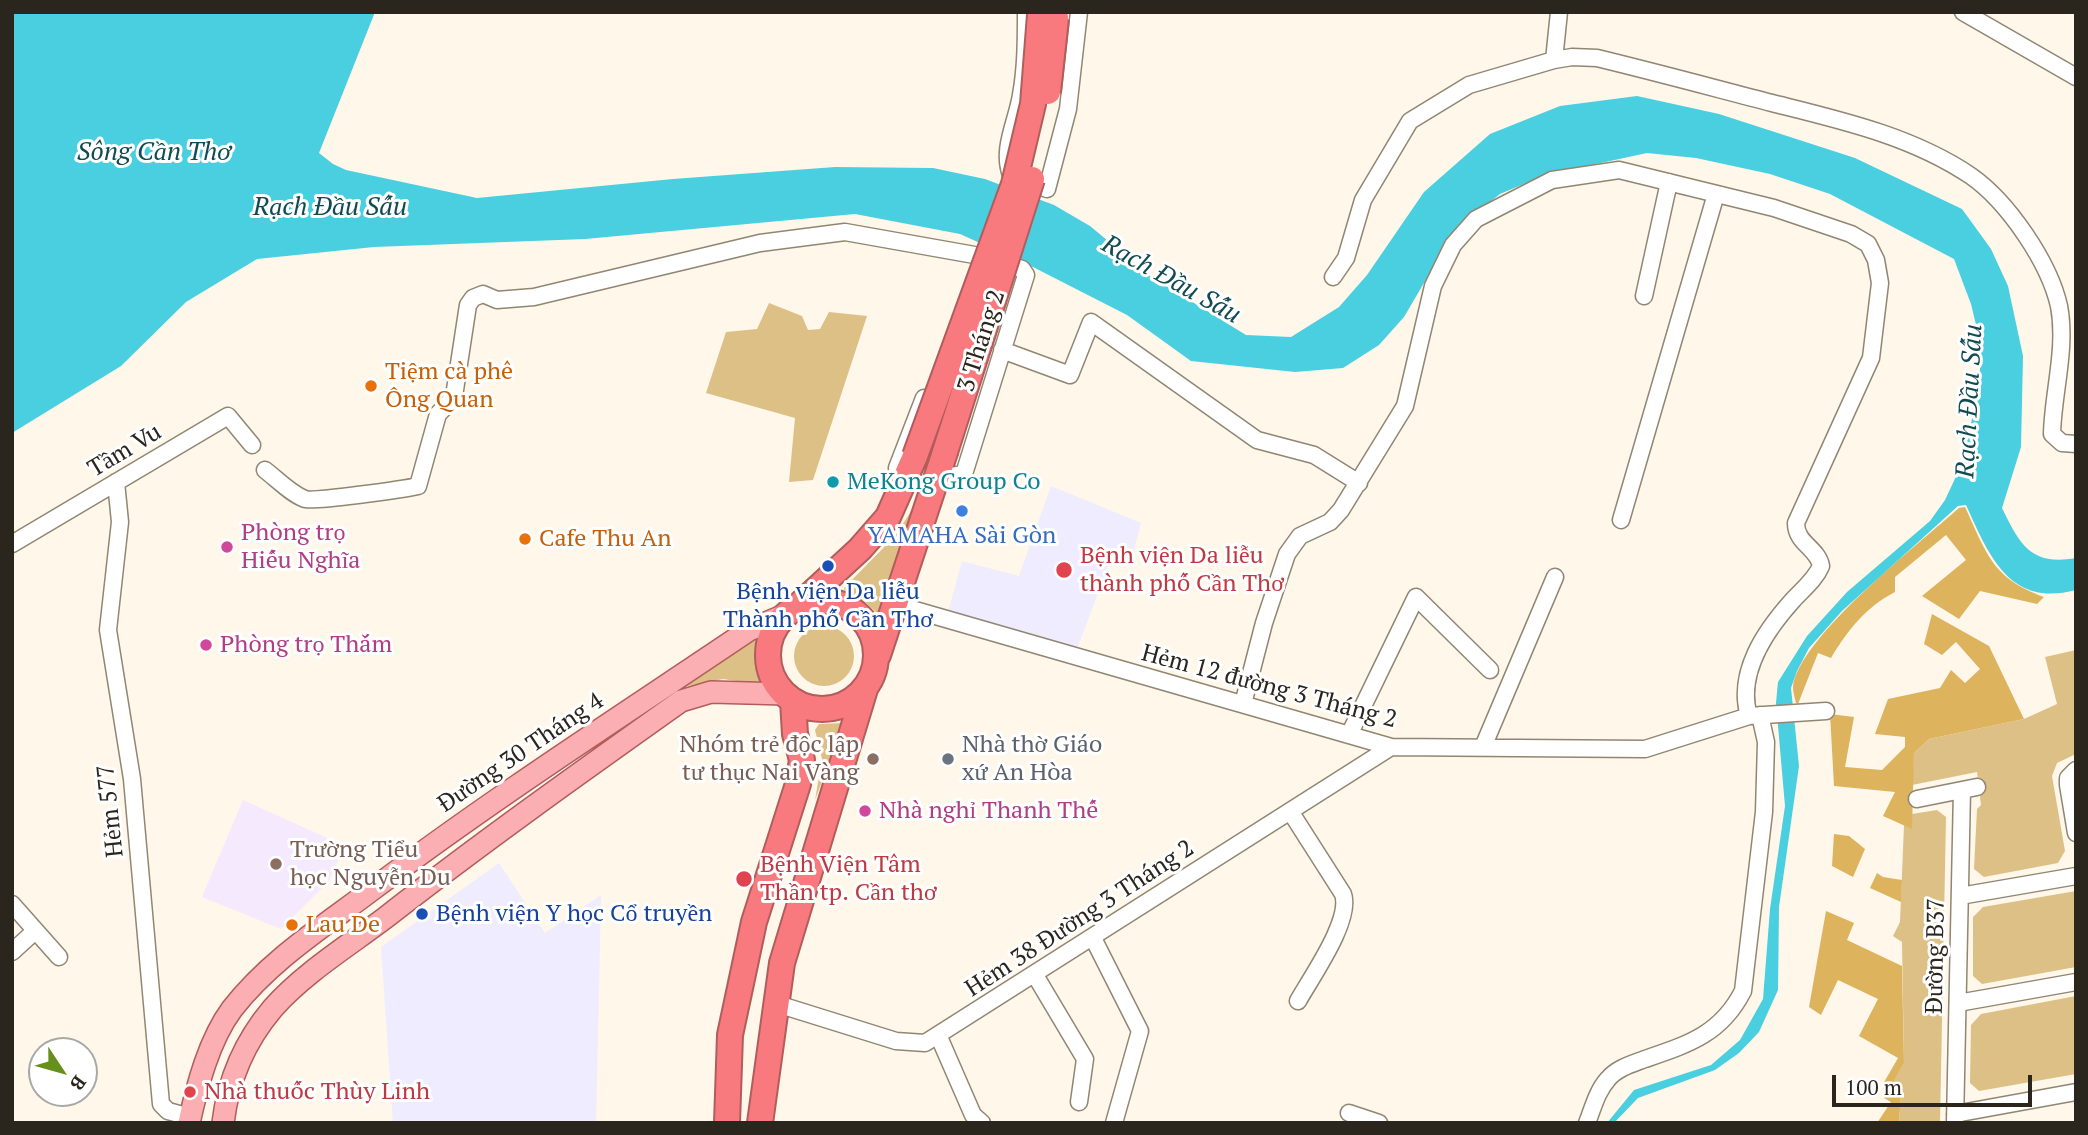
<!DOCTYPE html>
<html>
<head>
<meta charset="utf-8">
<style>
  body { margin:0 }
  #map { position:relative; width:2088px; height:1135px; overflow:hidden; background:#fef7ea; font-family:"PT Serif",serif }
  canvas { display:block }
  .frame { position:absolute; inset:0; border:14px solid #2a261e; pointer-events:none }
  .north { position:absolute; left:28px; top:1037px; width:70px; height:70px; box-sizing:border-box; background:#fff; border:2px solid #aaa8a5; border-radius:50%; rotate:126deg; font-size:19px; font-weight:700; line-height:28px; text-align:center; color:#2a261e }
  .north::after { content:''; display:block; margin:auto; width:24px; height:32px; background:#678f1c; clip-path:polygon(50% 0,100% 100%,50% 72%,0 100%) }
  .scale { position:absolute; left:1832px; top:1075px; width:200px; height:32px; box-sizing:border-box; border:4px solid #2a261e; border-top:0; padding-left:9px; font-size:21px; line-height:24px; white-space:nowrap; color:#2a261e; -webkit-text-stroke:5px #fff; paint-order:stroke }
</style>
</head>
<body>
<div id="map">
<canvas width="2088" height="1135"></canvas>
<div class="frame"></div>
<div class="north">B</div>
<div class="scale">100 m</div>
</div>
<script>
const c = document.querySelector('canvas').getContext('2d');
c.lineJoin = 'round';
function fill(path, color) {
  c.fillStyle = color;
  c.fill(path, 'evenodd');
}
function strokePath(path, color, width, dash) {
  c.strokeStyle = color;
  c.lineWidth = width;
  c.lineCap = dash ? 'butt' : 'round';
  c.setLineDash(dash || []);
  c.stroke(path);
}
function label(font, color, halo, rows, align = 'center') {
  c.font = font + ' "PT Serif",serif';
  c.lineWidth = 6;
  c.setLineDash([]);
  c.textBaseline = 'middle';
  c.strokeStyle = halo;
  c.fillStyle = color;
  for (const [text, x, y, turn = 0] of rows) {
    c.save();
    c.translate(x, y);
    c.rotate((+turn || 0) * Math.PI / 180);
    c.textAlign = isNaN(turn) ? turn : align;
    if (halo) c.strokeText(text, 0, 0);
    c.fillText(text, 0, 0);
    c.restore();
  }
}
fill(new Path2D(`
  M 243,800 L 345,846 L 328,882 L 281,929 L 202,897 Z`), '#f5e9fd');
fill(new Path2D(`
  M 1051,486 L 1141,523 L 1130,565 L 1110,561 L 1077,649 L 948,612 L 962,561 L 1019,576 Z
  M 499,863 L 545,933 L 601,895 L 596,1123 L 393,1123 L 381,947 Z`), '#eeecfe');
fill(new Path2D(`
  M 769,303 L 802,316 L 808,330 L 820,329 L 829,312 L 867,316 L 813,480 L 789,482 L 795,418 L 706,393 L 726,332 L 757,329 Z
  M 924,491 L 880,616 L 865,602 L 845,594 L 844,588 L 895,536 Z
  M794 656a30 30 0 1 1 60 0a30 30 0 1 1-60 0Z
  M 755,637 L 759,640 L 756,663 L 761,681 L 756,684 L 723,679 L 683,687 Z
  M 2076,650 L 2076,754 L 2057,763 L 2052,776 L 2065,851 L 2058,863 L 1984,877 L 1974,869 L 1977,809 L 1981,805 L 1977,772 L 1912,785 L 1914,753 L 1929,739 L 2024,719 L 2057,704 L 2045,657 Z
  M 842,723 L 843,726 L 815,800 L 822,759 L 815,730 L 819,724 Z
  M 1937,810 L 1946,817 L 1940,1123 L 1899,1123 L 1901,1094 L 1891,1087 L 1904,1061 L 1902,942 L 1893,936 L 1900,922 L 1904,825 L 1912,828 L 1912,814 Z
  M 2076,891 L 2076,967 L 1982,984 L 1973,976 L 1973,917 L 1983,907 Z
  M 2076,996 L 2076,1074 L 1979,1091 L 1970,1083 L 1971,1025 L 1981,1014 Z`), '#ddc086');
fill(new Path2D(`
  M 1965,507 C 1987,554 1992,578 2044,597 L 2037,604 L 1980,591 L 1959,619 L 1922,596 L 1966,560 L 1946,535 L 1895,577 L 1895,592 C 1866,607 1847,631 1831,658 L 1818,653 L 1798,704 L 1796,703 C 1795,699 1793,692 1793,687 C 1798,638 1921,542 1959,508 Z
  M 1932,614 L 1989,646 L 2024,719 L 1929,739 L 1914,753 L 1912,829 L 1883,816 L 1895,792 L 1834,786 L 1830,714 L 1854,717 L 1845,767 L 1882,770 L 1905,747 L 1905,737 L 1875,734 L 1888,699 L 1940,688 L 1951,670 L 1965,683 L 1980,669 L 1956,642 L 1942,655 L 1924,644 Z
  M 1834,834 L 1849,836 L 1865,849 L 1853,877 L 1832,866 Z
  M 1877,873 L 1883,877 L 1902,880 L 1901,902 L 1870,888 Z
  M 1826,911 L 1854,923 L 1847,940 L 1902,966 L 1904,1062 L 1891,1087 L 1901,1094 L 1899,1123 L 1877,1123 L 1891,1102 L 1884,1098 L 1883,1084 L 1898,1058 L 1859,1036 L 1878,999 L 1838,980 L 1821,1015 L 1809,1007 Z`), '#deb35d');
fill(new Path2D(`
  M 12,12 L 375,12 L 319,153 L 333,164 L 346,170 L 477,198 L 673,179 L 835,167 L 933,168 L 985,179 L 1054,205 L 1090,226 L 1150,276 L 1246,335 L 1291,337 L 1339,307 L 1367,275 L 1424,192 L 1490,134 L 1560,106 L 1637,96 L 1719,114 L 1855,158 L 1962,209 L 1991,249 L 2008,286 L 2023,356 L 2021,447 L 2002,508 C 2020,545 2031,566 2076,558 L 2076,590 C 2009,608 1989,555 1966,505 L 1958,506 L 1842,611 L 1809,648 L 1797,671 L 1791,688 L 1799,766 L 1779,907 L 1778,990 L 1759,1032 L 1739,1053 L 1715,1070 L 1638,1098 L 1614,1123 L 1607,1123 L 1634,1090 L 1711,1065 L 1740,1040 L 1763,999 L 1770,909 L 1785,806 L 1776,703 L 1778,682 L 1807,636 L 1847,592 L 1930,521 L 1945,500 L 1959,470 L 1979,392 L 1981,346 L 1971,304 L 1954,259 L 1830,194 L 1770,174 L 1696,158 L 1647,153 L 1545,175 L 1500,194 L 1455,230 L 1404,317 L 1379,345 L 1343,368 L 1295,372 L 1191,361 L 1127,315 L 1031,266 L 960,234 L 855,214 L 585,239 L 374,247 L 257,259 L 186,302 L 121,366 L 12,433 Z`), '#49cfdf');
const minor = new Path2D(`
  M 1026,12 C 1026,40 1026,67 1021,95 C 1017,121 1001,149 1011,175 L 1047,189 L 1068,109 L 1079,12
  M 1963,12 L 2076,77
  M 1554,60 L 1559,12
  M 1333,277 L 1346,258 L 1363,200 L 1410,121 L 1469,85 L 1554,60 L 1572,57 L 1597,58 C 1655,72 1714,88 1772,103 C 1840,120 1912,136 1971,176 C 2008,202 2049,262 2059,306 C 2067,348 2053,392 2052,434 L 2062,443 L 2076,444
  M 1644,296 L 1669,182
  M 1002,350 L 1070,375 L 1091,322 L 1257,440 L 1314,455 L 1359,483
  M 265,470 C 277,479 291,494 305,499 C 313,502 405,489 418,486 L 438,414 L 448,404 L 455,390 L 468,305 L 473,298 L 483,294 L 497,300 L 534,297 L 760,243 L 845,232 L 980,256 L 1022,269 L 1026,275 L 964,474 L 937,478
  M 898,476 L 897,468 L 924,398
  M 116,482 L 120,522 L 108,630 L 132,779 L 161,1104 L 168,1111 L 190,1117
  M 1621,520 L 1716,194
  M 12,544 L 228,416 L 252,445
  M 894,604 L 1391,747 L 1645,749 L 1749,716 L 1826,711
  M 1243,704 L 1264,623 L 1287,554 L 1300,536 L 1330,522 L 1341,510 L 1405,406 L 1433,286 L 1453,245 L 1476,219 L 1552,180 L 1619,170 L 1774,208 L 1851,234 L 1868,244 L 1876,260 L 1880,283 L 1871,358 L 1796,523 C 1796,544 1818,548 1821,566 C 1815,580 1803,589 1793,600 C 1765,631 1736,673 1749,716
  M 1349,735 L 1416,597 L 1490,670
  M 1483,747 L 1555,577
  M 2076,770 L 2068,778 L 2068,785 L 2076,833
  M 1917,799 L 1977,787
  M 1290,811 L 1343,894 C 1352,920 1312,976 1298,1001
  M 1960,896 L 2076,876
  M 12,904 L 59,957
  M 1093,938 L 1140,1031 L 1114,1123
  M 12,952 L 35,931
  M 1035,975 L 1085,1059 L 1079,1102
  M 774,1003 L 896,1041 L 925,1043 L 1391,747
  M 1958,1003 L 2076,982
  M 939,1037 L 973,1115 L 982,1123
  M 1349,1113 L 1379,1123
  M 1955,1114 L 2076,1092
  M 1587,1123 C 1593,1108 1597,1091 1608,1079 C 1617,1068 1632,1064 1645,1059 C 1689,1044 1721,1034 1743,991 L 1764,812 L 1766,742 L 1760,715
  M 1955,1123 L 1962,790`);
const major = new Path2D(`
  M 189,1123 C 197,1086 209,1040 232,1009 C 270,960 324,926 373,889 C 495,797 623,715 749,630 L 785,615
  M 223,1123 C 228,1081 245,1041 273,1008 C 304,973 348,946 385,918 C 481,843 581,772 681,701 L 711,692 L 785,694`);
const highway = new Path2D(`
  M768 655a54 54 0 1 1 108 0a54 54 0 1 1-108 0Z
  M 798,606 L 860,549 L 888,517 L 915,456
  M 878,655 L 945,452
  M 727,1123 L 730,1035 L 754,922 L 798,784 L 802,760 L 795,734 L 793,701
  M 760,1123 L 782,963 L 865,689`);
strokePath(minor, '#908672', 19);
strokePath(major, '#b15d5c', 24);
strokePath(highway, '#b15d5c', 28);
strokePath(minor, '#fff', 16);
strokePath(major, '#fbafb2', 21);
strokePath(highway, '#f97a7e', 24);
const highwayBridge = new Path2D(`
  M 1048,92 L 1056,18
  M 945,452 L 1032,179
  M 915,456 L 1014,184 L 1033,104 L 1040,15`);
strokePath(highwayBridge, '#b15d5c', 28, []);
strokePath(highwayBridge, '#f97a7e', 24);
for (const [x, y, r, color] of [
  [371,386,7,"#e8710a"],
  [833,482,7,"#0f9aa8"],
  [962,511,7,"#3f7fe0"],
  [525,539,7,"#e8710a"],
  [227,547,7,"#d1479c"],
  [828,566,7,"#1a4fb4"],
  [1064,570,9,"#e0444e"],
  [206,645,7,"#d1479c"],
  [873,759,7,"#8d6e63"],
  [948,759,7,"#6b7280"],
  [865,811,7,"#d1479c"],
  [276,864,7,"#8d6e63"],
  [744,879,9,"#e0444e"],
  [422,914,7,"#1a4fb4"],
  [292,925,7,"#e8710a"],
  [190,1092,7,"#e0444e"]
]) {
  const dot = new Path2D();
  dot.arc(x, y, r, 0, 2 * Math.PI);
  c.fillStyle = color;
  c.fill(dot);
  strokePath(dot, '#fff', 2.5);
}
label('24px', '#2a261e', '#fff', [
  ["3 Tháng 2",982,341,-72],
  ["Tầm Vu",125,451,-31],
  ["Hẻm 12 đường 3 Tháng 2",1269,687,15],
  ["Đường 30 Tháng 4",521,753,-34],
  ["Hẻm 577",111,811,-96],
  ["Hẻm 38 Đường 3 Tháng 2",1080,919,-33],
  ["Đường B37",1936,956,-89]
]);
label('24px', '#c56008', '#fff', [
  ["Tiệm cà phê",385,372],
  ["Ông Quan",385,400],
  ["Cafe Thu An",539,539],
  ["Lau De",306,925]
], 'left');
label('24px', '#0d838f', '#fff', [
  ["MeKong Group Co",847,482]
], 'left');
label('24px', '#b23c85', '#fff', [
  ["Phòng trọ",241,533],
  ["Hiếu Nghĩa",241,561],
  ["Phòng trọ Thắm",220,645],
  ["Nhà nghỉ Thanh Thế",879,811]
], 'left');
label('24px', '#366cbe', '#fff', [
  ["YAMAHA Sài Gòn",962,536]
]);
label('24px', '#be3a42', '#fff', [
  ["Bệnh viện Da liễu",1080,556],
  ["thành phố Cần Thơ",1080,584],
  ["Bệnh Viện Tâm",760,865],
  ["Thần tp. Cần thơ",760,893],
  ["Nhà thuốc Thùy Linh",204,1092]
], 'left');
label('24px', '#164399', '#fff', [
  ["Bệnh viện Da liễu",828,592],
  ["Thành phố Cần Thơ",828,620],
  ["Bệnh viện Y học Cổ truyền",436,914,"left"]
]);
label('24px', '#785e54', '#fff', [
  ["Nhóm trẻ độc lập",859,745],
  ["tư thục Nai Vàng",859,773],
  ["Trường Tiểu",290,850,"left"],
  ["học Nguyễn Du",290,878,"left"]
], 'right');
label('24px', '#5b616d', '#fff', [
  ["Nhà thờ Giáo",962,745],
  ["xứ An Hòa",962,773]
], 'left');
label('italic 26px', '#114b52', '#fff', [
  ["Sông Cần Thơ",154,153],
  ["Rạch Đầu Sấu",330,208],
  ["Rạch Đầu Sấu",1171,280,29],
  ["Rạch Đầu Sấu",1970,401,-87]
]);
</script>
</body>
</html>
